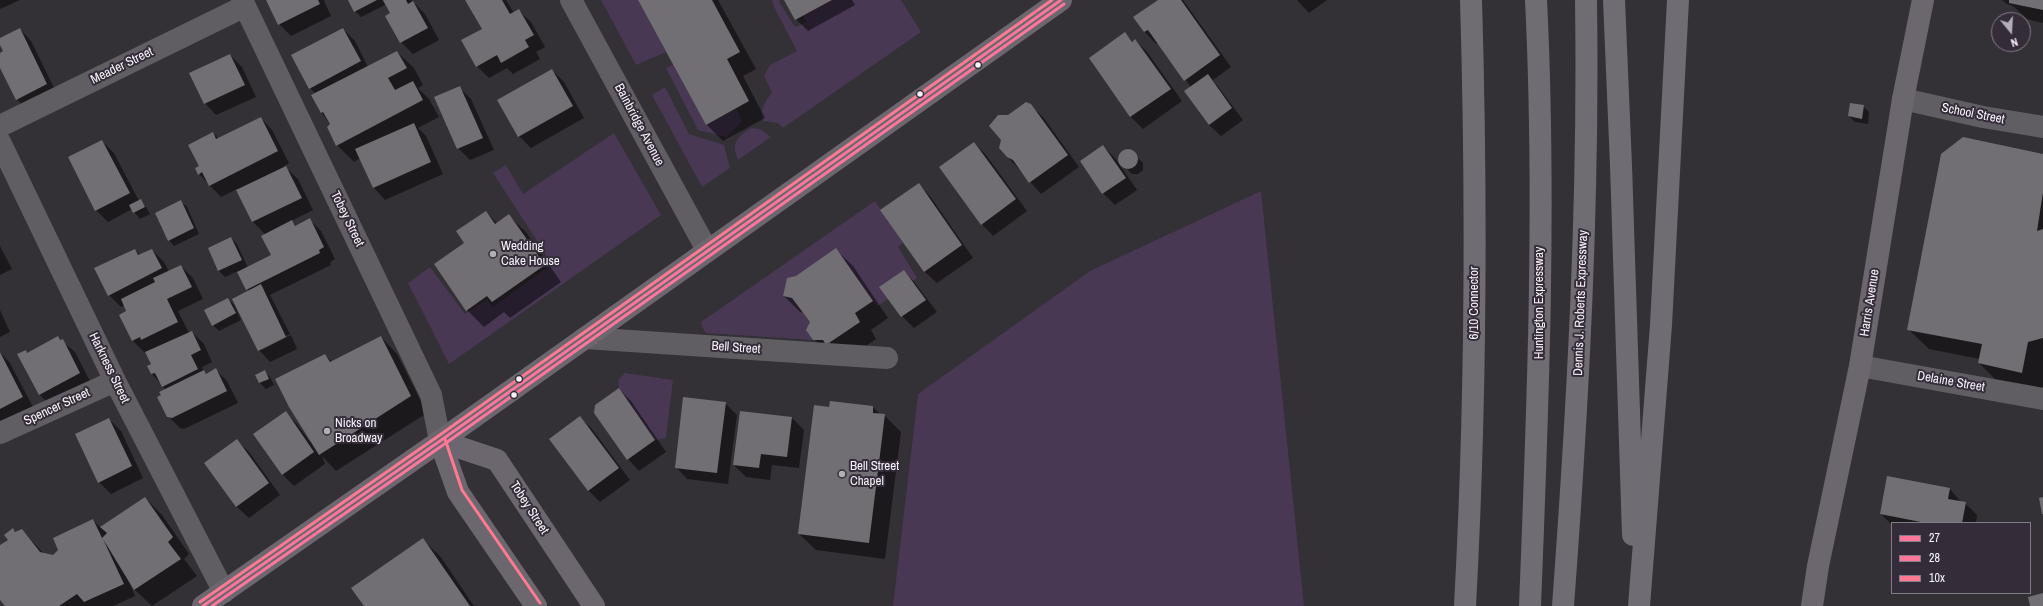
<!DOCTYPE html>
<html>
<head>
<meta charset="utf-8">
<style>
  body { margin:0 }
  #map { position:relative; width:2043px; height:606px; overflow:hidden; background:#333036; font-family:"Archivo Narrow",sans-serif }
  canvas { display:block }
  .legend { position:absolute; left:1891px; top:522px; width:140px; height:72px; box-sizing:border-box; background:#342d39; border:1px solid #827c87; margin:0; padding:5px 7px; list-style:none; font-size:12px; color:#f8f3fb }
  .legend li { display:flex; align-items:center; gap:8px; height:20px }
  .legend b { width:20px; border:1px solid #827c87 }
  .north { position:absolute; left:1991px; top:12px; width:40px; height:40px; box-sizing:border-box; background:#342d39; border:1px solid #827c87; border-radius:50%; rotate:162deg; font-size:11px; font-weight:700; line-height:16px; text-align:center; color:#f8f3fb }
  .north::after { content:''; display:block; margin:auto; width:14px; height:18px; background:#b3afb6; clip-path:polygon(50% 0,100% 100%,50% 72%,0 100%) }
</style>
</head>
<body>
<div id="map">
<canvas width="2043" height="606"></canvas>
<ul class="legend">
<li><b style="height:5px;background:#fd769c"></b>27</li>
<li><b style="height:5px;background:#fd769c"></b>28</li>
<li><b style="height:5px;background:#fe7a93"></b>10x</li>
</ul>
<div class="north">N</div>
</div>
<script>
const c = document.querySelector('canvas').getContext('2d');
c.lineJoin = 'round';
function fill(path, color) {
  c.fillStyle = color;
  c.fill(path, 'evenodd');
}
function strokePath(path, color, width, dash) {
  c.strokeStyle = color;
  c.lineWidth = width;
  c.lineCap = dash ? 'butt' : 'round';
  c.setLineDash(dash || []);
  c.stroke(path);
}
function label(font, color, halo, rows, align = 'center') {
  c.font = font + ' "Archivo Narrow",sans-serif';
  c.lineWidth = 4;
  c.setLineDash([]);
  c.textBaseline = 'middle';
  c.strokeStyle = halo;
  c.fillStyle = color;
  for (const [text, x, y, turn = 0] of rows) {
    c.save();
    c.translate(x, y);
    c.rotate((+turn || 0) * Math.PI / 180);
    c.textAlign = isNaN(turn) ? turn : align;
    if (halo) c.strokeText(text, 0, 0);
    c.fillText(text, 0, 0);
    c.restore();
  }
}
fill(new Path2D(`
  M 601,0 L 638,0 L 666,52 L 636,65 Z
  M 772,0 L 780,0 L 779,2 L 795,27 L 807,22 L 803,16 L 832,0 L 901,0 L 921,32 L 783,128 L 778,123 L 763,121 C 759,110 765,102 772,92 L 764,76 L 770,65 L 797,51 L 774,7 Z
  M 673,65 L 706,125 L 736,109 L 742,121 L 727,137 L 698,130 L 666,68 Z
  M 665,87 L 689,134 L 724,145 L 730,168 L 702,187 L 652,95 Z
  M 751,128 L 760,129 L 771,137 L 738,160 C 731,143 736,138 751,128 Z
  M 614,133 L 661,215 L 449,364 L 408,283 L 430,267 L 465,314 L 487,299 L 493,307 L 552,264 L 493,173 L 506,165 L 523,194 Z
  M 1261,191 L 1304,606 L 893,606 L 918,394 L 1090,271 Z
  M 875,201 L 903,243 L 898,247 L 917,278 L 878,306 L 873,301 L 796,276 L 787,278 L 783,296 L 792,298 L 810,322 L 813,340 L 706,333 L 702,327 L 701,322 Z
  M 625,373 L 673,380 L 666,438 L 655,440 L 619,388 L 618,380 Z`), '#483853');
fill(new Path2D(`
  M 0,0 L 20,0 L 0,9 Z
  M 267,0 L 325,0 L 324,1 L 331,16 L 291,36 L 279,24 Z
  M 349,0 L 382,0 L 385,5 L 361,17 L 355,11 Z
  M 384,0 L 411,0 L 425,14 L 439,40 L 413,54 L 401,42 L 392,14 Z
  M 468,0 L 506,0 L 514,13 L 519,11 L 531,22 L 545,47 L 536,52 L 540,59 L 513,74 L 507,68 L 489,78 L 477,66 L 483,30 Z
  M 639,0 L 718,0 L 756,69 L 743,76 L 765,118 L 723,141 L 707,125 Z
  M 785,0 L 852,0 L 855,5 L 808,31 L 796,19 Z
  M 1160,0 L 1183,0 L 1231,67 L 1213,80 L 1243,120 L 1221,136 L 1209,125 L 1191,87 L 1158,42 L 1156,44 L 1145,32 L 1134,18 Z
  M 1297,0 L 1327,0 L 1309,13 Z
  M 2002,0 L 2043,0 L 2043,23 L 2027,19 L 2013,6 L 2007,4 Z
  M 20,29 L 31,41 L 58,96 L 28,111 L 17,99 L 0,66 L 0,54 L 4,51 L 0,39 Z
  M 343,29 L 355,41 L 368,67 L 397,52 L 414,68 L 423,85 L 418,88 L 429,99 L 439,117 L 418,128 L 426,136 L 443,174 L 385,200 L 374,188 L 360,158 L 354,162 L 337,145 L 331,125 L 321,112 L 316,94 L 310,88 Z
  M 1125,34 L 1133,42 L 1135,40 L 1147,52 L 1182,101 L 1143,129 L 1131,117 L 1090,58 Z
  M 230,55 L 242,67 L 256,97 L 216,115 L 205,103 Z
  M 552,70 L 564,82 L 584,118 L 531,148 L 519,136 Z
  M 459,87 L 471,99 L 494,150 L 470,160 L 458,148 Z
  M 1030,105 L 1043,117 L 1079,167 L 1041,194 L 1007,156 L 1008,116 Z
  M 1863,106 L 1869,112 L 1868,124 L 1855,122 L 1849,116 Z
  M 261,118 L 272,130 L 289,163 L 284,166 L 298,179 L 313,210 L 291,221 L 296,226 L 310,220 L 321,231 L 335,259 L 330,262 L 331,265 L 270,295 L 290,334 L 262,347 L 262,350 L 291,335 L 297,349 L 270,362 L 259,350 L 249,291 L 238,271 L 225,277 L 219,271 L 209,249 L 231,238 L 237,244 L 248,268 L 272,256 L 266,235 L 253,222 L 237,189 L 221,197 L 199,174 L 213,133 L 219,139 Z
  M 102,141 L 114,153 L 139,201 L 141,201 L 146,207 L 150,214 L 140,219 L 132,209 L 108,222 L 96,210 Z
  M 974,143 L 986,155 L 1027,211 L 993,236 L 982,224 Z
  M 1103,146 L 1115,158 L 1137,190 L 1115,205 L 1103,193 Z
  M 1125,151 L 1131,151 L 1143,163 L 1143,170 L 1138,174 L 1132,174 L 1120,162 L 1120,155 Z
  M 2043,155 L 2043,388 L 1999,383 L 1979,363 L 1980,359 L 1929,349 L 1908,329 Z
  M 918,184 L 930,196 L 973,258 L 937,283 L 925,272 L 882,210 Z
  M 181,202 L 187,207 L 199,234 L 174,246 L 169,240 Z
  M 486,212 L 498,224 L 509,216 L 526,232 L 561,282 L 510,318 L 504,312 L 484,327 L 467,310 L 466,243 Z
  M 0,246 L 12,269 L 0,275 Z
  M 135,250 L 140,255 L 152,250 L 164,262 L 169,272 L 181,266 L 193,278 L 203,299 L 178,311 L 189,333 L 192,332 L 204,344 L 212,362 L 202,367 L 204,371 L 207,374 L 216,370 L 227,381 L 238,403 L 184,429 L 180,428 L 168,416 L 162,395 L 166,390 L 152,374 L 152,364 L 146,352 L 145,353 L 133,341 L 120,315 L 128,312 L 125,305 L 121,307 L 109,295 Z
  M 836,250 L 853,266 L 888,318 L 871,330 L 876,339 L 844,361 L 831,356 L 814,339 L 811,322 L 805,313 L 800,312 L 784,296 L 797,277 Z
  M 904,271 L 915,283 L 937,312 L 914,328 L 902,316 L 881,287 Z
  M 228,299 L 234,305 L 241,320 L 219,331 L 213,325 Z
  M 0,310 L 10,332 L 0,337 Z
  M 381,337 L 397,354 L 427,413 L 336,471 L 322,456 L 325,464 L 294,486 L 282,474 L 285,412 L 297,424 L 310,442 L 311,441 L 325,355 L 332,362 Z
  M 58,338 L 75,352 L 92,385 L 51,406 L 39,394 L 25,351 L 28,354 Z
  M 0,352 L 10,363 L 34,409 L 0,423 Z
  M 264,371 L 270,377 L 274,385 L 266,389 L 260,383 L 256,375 Z
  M 619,389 L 631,401 L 666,452 L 639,471 L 628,459 Z
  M 725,403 L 737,415 L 728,484 L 687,479 L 676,467 Z
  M 873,407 L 881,415 L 884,415 L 901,432 L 885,559 L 816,550 L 799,534 Z
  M 741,412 L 792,418 L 804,430 L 799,468 L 772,465 L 770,480 L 746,477 L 734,465 Z
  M 580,418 L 592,429 L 630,480 L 600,502 L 588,490 Z
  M 109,419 L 121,431 L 143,478 L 111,494 L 99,482 Z
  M 237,441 L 249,452 L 280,495 L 249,518 L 237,507 L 205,463 Z
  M 1950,489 L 1961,502 L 1965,503 L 1977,515 L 1976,523 L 1892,523 L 1892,525 L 1881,514 Z
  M 145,498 L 162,515 L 189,554 L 184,559 L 197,576 L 152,606 L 135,590 L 131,583 L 130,584 L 135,596 L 113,606 L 7,606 L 0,598 L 0,547 L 9,540 L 13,529 L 17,533 L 22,530 L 44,554 L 54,557 L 93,520 L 101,528 Z
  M 423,540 L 440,556 L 474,606 L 365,606 Z`), '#0007');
fill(new Path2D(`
  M 266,0 L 318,0 L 320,4 L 278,25 Z
  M 348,0 L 377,0 L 354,12 Z
  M 383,0 L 406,0 L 408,4 L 413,1 L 428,28 L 400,43 L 385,16 L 390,13 Z
  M 465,0 L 502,0 L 510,14 L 519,9 L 534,35 L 525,40 L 529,47 L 501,63 L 497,55 L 476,67 L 461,40 L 482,29 Z
  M 638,0 L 712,0 L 740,52 L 727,59 L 749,101 L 706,125 Z
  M 784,0 L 832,0 L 795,20 Z
  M 1158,0 L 1181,0 L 1220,55 L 1184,81 L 1148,30 L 1144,32 L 1133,17 Z
  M 2009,0 L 2043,0 L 2043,10 L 2009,3 Z
  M 20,28 L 47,84 L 16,100 L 0,68 L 0,53 L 3,51 L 0,45 L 0,38 Z
  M 343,28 L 361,61 L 309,89 L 291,55 Z
  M 1125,32 L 1132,42 L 1135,39 L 1171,89 L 1130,117 L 1089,58 Z
  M 397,51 L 407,68 L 388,78 L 395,90 L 413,81 L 423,100 L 336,146 L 327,127 L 330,124 L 323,112 L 321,113 L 311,95 Z
  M 230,54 L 245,85 L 204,104 L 189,73 Z
  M 552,69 L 573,106 L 518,137 L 497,100 Z
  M 1208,74 L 1232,108 L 1209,125 L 1184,91 Z
  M 460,86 L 483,138 L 457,149 L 434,97 Z
  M 1026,102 L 1031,104 L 1068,155 L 1029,183 L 1013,160 L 1007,157 L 999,148 L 1001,140 L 989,126 L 998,115 L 1008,115 Z
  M 1850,103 L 1864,105 L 1862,119 L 1848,116 Z
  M 261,117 L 278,151 L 209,186 L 202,172 L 198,175 L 195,168 L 199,166 L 188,145 L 213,132 L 216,139 Z
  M 414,123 L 431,162 L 373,188 L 355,149 Z
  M 1963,137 L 2043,154 L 2043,192 L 2037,231 L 2043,229 L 2043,338 L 2028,342 L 2022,373 L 1978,363 L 1982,344 L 1907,330 L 1941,154 Z
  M 102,140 L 130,193 L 95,211 L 68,157 Z
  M 974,142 L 1016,199 L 981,225 L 939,167 Z
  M 1103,145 L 1126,178 L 1102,194 L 1080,161 Z
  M1118 159a10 10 0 1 1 20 0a10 10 0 1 1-20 0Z
  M 286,166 L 302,198 L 252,222 L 236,190 Z
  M 919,183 L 962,245 L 924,272 L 880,210 Z
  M 141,199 L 145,207 L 133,213 L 129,205 Z
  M 181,200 L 194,228 L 168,241 L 155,213 Z
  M 486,211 L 495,224 L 509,214 L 545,265 L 492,302 L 487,296 L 466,311 L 434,264 L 464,243 L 456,231 Z
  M 310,218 L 324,247 L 319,250 L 320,253 L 246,290 L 237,272 L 271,255 L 261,236 L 292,220 L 295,226 Z
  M 231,237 L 242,260 L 218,271 L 208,248 Z
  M 836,248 L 873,301 L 855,313 L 860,322 L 826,345 L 823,340 L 813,340 L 806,330 L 810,322 L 792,298 L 783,296 L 787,278 L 796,276 Z
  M 135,249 L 138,255 L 152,249 L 162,268 L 108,296 L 94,268 Z
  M 181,265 L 192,287 L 167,299 L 178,322 L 141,340 L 140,337 L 132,341 L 119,315 L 126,311 L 121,299 L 155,282 L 153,278 Z
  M 904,270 L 926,300 L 901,317 L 879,287 Z
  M 261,284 L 286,337 L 258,351 L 232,299 Z
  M 228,298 L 236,313 L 212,326 L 204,310 Z
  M 192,331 L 201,350 L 191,355 L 198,369 L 162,387 L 155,373 L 151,374 L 147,366 L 151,364 L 145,352 Z
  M 58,336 L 60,340 L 63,339 L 80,373 L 39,395 L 17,354 L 26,350 L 27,353 Z
  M 381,336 L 411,396 L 319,455 L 289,407 L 275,379 L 325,354 L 330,362 Z
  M 0,352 L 23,397 L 0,409 Z
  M 216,368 L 227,391 L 172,418 L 167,417 L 157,397 L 161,395 L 159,392 L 204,370 L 206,374 Z
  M 265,370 L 269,379 L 259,383 L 255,375 Z
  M 619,388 L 655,440 L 627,460 L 594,413 L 595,405 Z
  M 683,397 L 726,402 L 717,473 L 675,468 Z
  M 830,401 L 873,406 L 873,413 L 885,414 L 869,543 L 798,534 L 814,405 L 829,407 Z
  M 286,411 L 314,452 L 282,475 L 253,434 Z
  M 740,411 L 792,417 L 787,457 L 761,454 L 759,468 L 733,465 Z
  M 580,416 L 619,468 L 588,491 L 549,439 Z
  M 109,418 L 132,466 L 98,483 L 75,434 Z
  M 237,439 L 269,483 L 236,507 L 204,463 Z
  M 1887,476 L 1950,488 L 1948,499 L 1966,502 L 1962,523 L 1926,523 L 1880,514 Z
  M 145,497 L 173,537 L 168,542 L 181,559 L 134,590 L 103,539 L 124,584 L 84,602 L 77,594 L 59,606 L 5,606 L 0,600 L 0,545 L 8,540 L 4,535 L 13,528 L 15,532 L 22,529 L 40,552 L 53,555 L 58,550 L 53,538 L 93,519 L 102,538 L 107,533 L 100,527 Z
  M 2043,497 L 2043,514 L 2042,514 L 2039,498 Z
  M 423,538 L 470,606 L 364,606 L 351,588 Z
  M 2043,593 L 2043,606 L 2030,606 L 2028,597 Z`), '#726f74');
strokePath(new Path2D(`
  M 242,0 L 431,395 L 440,441
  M 571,0 L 707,250
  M 1903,99 L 1983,117 L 2043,127
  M 0,126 L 245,6
  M 0,142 L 115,381 L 224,592
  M 585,338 L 887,358
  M 1860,366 L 2043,399
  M 0,433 L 115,381`), '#615e63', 22);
strokePath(new Path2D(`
  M 440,441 L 497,460 L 594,606
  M 440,441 L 458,492 L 536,606
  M 203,606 L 440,441 L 1061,0
  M 1812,606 L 1818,566 L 1860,366 L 1903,99 L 1923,0`), '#6c676f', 22);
strokePath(new Path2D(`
  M 1614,0 L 1621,165 L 1633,535
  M 1465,606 C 1476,404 1477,202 1471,0
  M 1530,606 C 1538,404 1546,202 1536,0
  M 1563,606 C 1578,404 1589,202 1586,0
  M 1639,606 L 1661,325 L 1678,0`), '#706c74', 22);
strokePath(new Path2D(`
  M 203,606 L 440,441 L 1061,0`), '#fd769c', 3);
strokePath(new Path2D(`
  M 212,606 L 443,445 L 1064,4`), '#fd769c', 3);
strokePath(new Path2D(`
  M 445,439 L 462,490 L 540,603
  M 200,602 L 437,437 L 1052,0`), '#fe7a93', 3);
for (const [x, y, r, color] of [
  [978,65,3.5,"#f8f3fb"],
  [920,94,3.5,"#f8f3fb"],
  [493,254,4,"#b3afb6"],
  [519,379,3.5,"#f8f3fb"],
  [514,395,3.5,"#f8f3fb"],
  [327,431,4,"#b3afb6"],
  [842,474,4,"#b3afb6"]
]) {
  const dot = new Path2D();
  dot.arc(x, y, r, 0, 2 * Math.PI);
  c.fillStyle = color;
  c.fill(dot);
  strokePath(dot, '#342d39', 1.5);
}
label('13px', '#f8f3fb', '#342d39', [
  ["Meader Street",122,66,-26],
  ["School Street",1973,114,11],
  ["Bainbridge Avenue",639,125,62],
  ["Tobey Street",347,219,64],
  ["6/10 Connector",1475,303,-90],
  ["Huntington Expressway",1540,303,-90],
  ["Dennis J. Roberts Expressway",1581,303,-88],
  ["Harris Avenue",1870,303,-81],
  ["Bell Street",736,348,4],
  ["Harkness Street",109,368,64],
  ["Delaine Street",1951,382,10],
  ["Spencer Street",57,407,-25],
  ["Tobey Street",529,508,57]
]);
label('13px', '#f8f3fb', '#342d39', [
  ["Wedding",501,247],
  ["Cake House",501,262],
  ["Nicks on",335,424],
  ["Broadway",335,439],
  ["Bell Street",850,467],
  ["Chapel",850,482]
], 'left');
</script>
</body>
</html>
